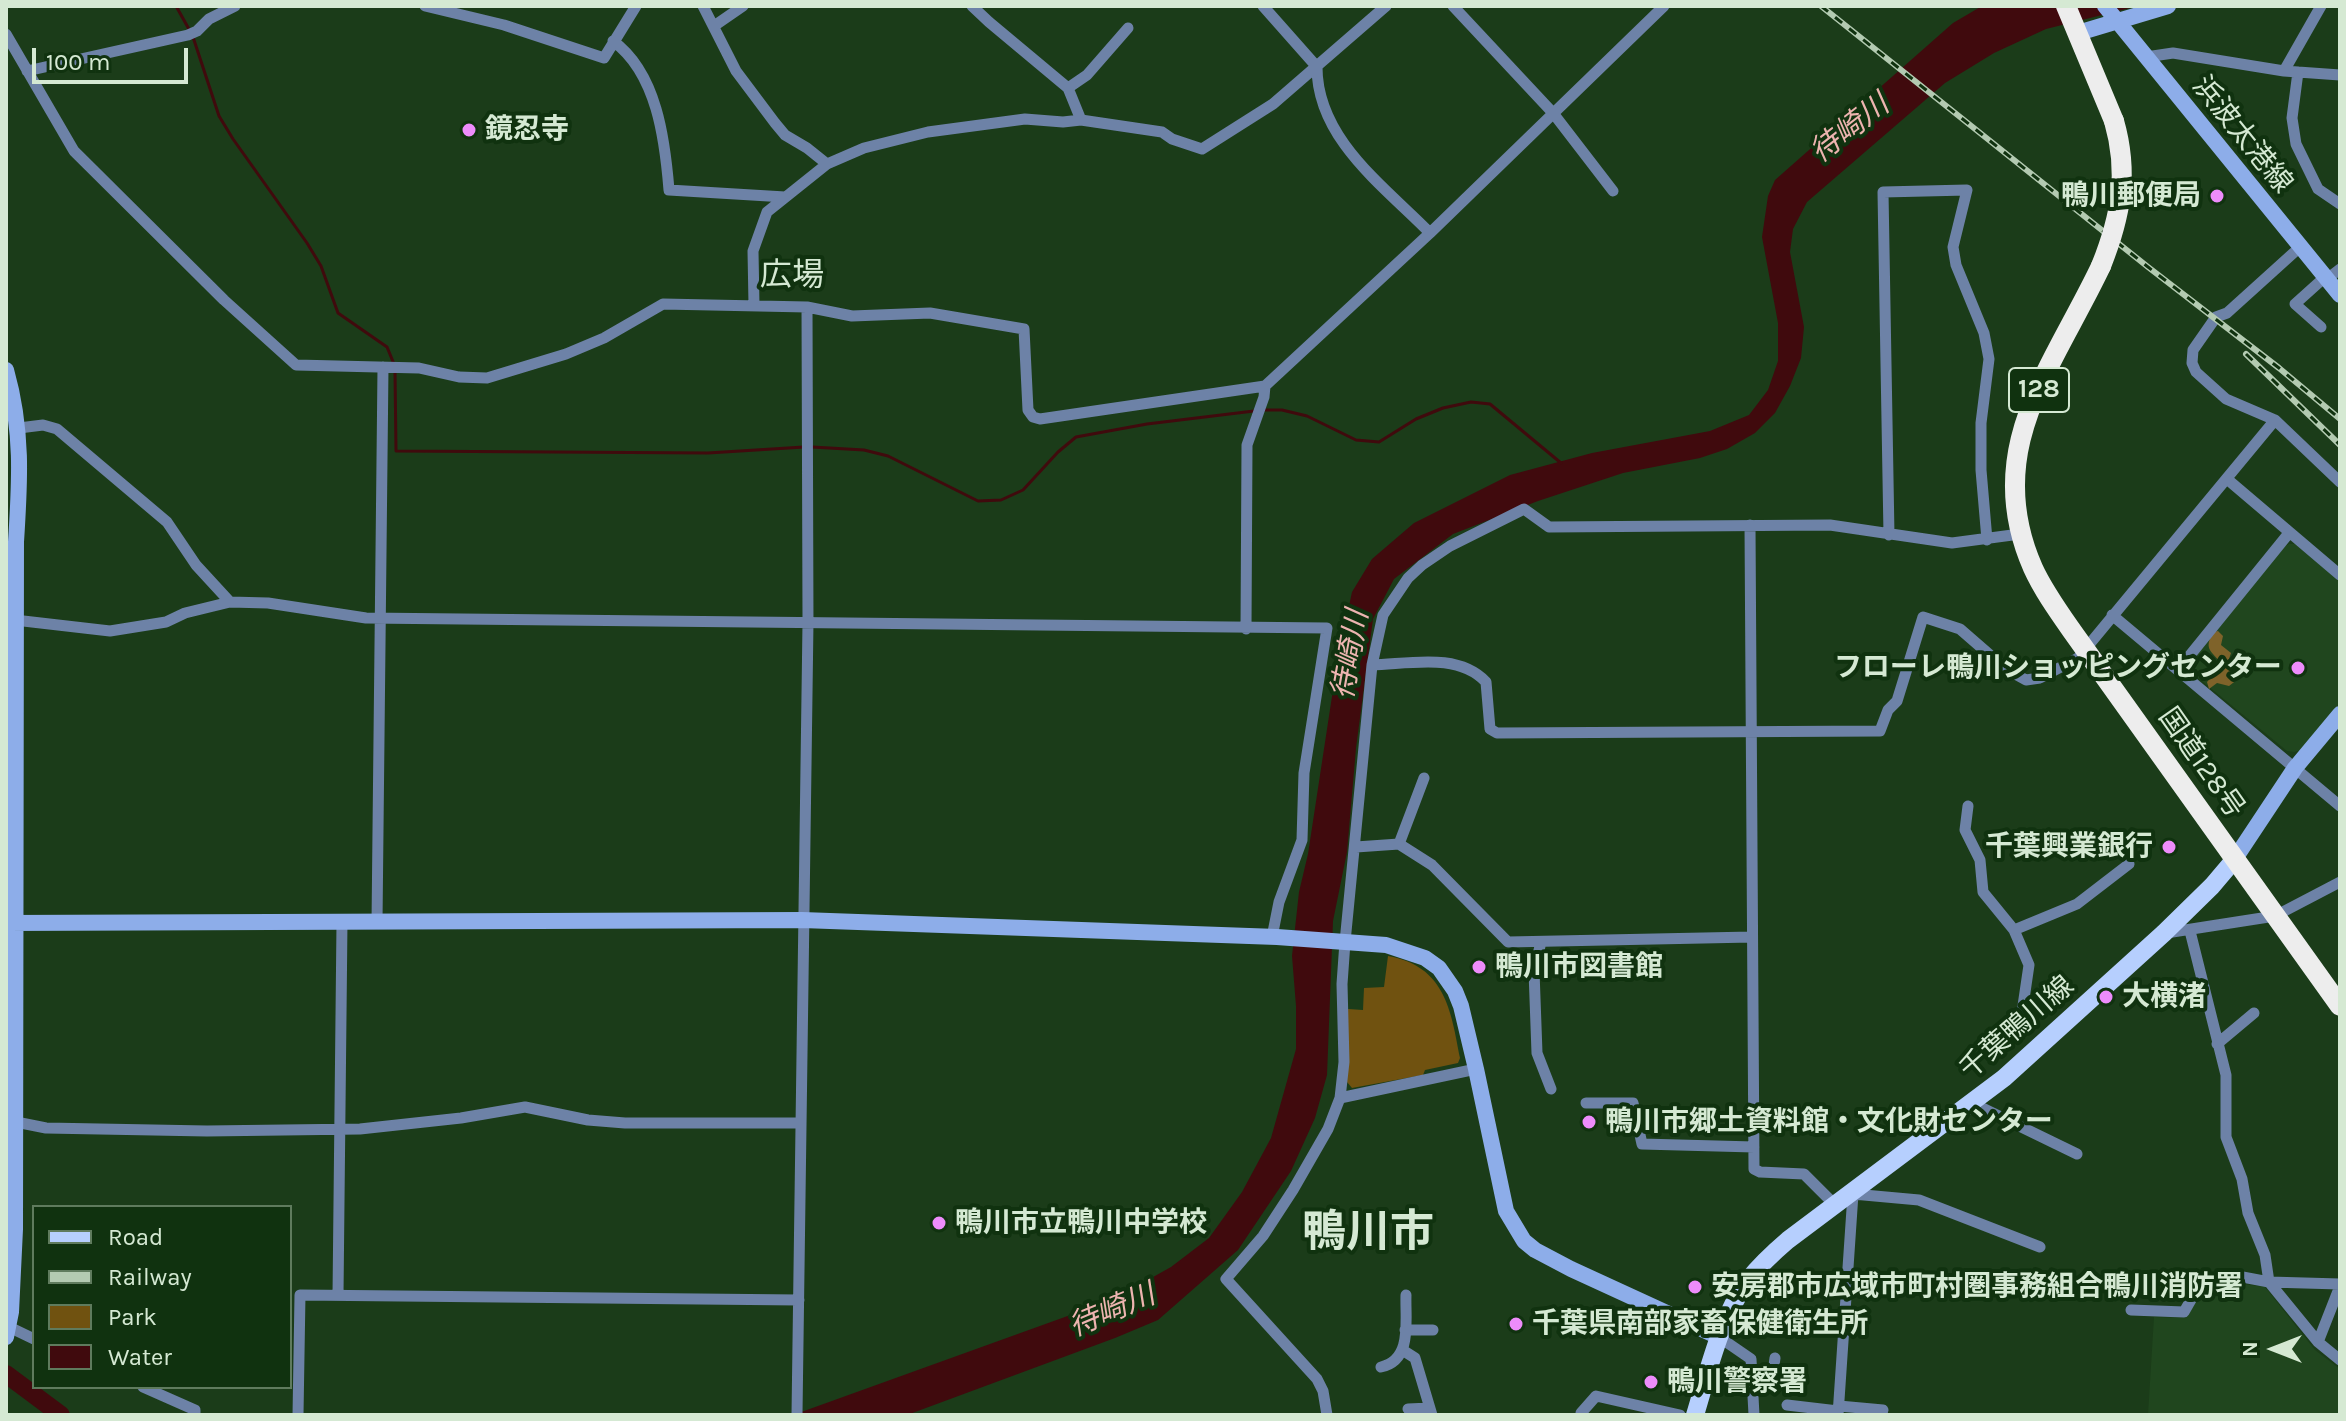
<!DOCTYPE html>
<html>
<head>
<meta charset="utf-8">
<style>
  body { margin:0 }
  #map { position:relative; width:2346px; height:1421px; overflow:hidden; background:#1b3c19; font-family:Karla,sans-serif }
  canvas { display:block }
  .frame { position:absolute; inset:0; border:8px solid #d5e9d3; pointer-events:none }
  .legend { position:absolute; left:32px; top:1205px; width:260px; height:184px; box-sizing:border-box; background:#10320f; border:2px solid #5f7b5d; margin:0; padding:10px 14px; list-style:none; font-size:24px; color:#d5e9d3 }
  .legend li { display:flex; align-items:center; gap:16px; height:40px }
  .legend b { width:40px; border:2px solid #5f7b5d }
  .north { position:absolute; left:2234px; top:1309px; width:80px; height:80px; -webkit-text-stroke:6px #10320f; paint-order:stroke; rotate:270deg; font-size:22px; font-weight:700; line-height:32px; text-align:center; color:#d5e9d3 }
  .north::after { content:''; display:block; margin:auto; width:28px; height:36px; background:#d5e9d3; clip-path:polygon(50% 0,100% 100%,50% 72%,0 100%) }
  .scale { position:absolute; left:32px; top:48px; width:156px; height:36px; box-sizing:border-box; border:4px solid #d5e9d3; border-top:0; padding-left:10px; font-size:24px; line-height:28px; white-space:nowrap; color:#d5e9d3; -webkit-text-stroke:6px #10320f; paint-order:stroke }
</style>
</head>
<body>
<div id="map">
<canvas width="2346" height="1421"></canvas>
<div class="frame"></div>
<ul class="legend">
<li><b style="height:10px;background:#b6cffe"></b>Road</li>
<li><b style="height:10px;background:#b3cab1"></b>Railway</li>
<li><b style="height:22px;background:#705210"></b>Park</li>
<li><b style="height:22px;background:#400a0d"></b>Water</li>
</ul>
<div class="north">N</div>
<div class="scale">100 m</div>
</div>
<script>
const c = document.querySelector('canvas').getContext('2d');
c.lineJoin = 'round';
function fill(path, color) {
  c.fillStyle = color;
  c.fill(path, 'evenodd');
}
function strokePath(path, color, width, dash) {
  c.strokeStyle = color;
  c.lineWidth = width;
  c.lineCap = dash ? 'butt' : 'round';
  c.setLineDash(dash || []);
  c.stroke(path);
}
function label(font, color, halo, rows, align = 'center') {
  c.font = font + ' Karla,"Noto Sans JP",sans-serif';
  c.lineWidth = 8;
  c.setLineDash([]);
  c.textBaseline = 'middle';
  c.strokeStyle = halo;
  c.fillStyle = color;
  for (const [text, x, y, turn = 0] of rows) {
    c.save();
    c.translate(x, y);
    c.rotate((+turn || 0) * Math.PI / 180);
    c.textAlign = isNaN(turn) ? turn : align;
    if (halo) c.strokeText(text, 0, 0);
    c.fillText(text, 0, 0);
    c.restore();
  }
}
fill(new Path2D(`
  M 2289,544 L 2295,544 L 2340,581 L 2340,704 L 2302,750 L 2294,752 L 2287,751 L 2191,672 L 2191,662 L 2281,548 Z
  M 2220,1281 L 2265,1287 L 2315,1350 L 2340,1369 L 2340,1415 L 2148,1415 L 2154,1317 L 2186,1318 L 2199,1290 Z`), '#20461e');
fill(new Path2D(`
  M 1388,956 C 1445,966 1451,1010 1460,1058 L 1458,1063 L 1425,1070 L 1423,1075 L 1352,1088 L 1347,1082 L 1348,1009 L 1363,1010 L 1364,988 L 1384,987 Z`), '#705210');
fill(new Path2D(`
  M 2218,631 L 2223,636 L 2221,645 L 2231,653 L 2227,665 L 2238,679 L 2229,686 L 2217,683 L 2209,689 L 2207,682 L 2222,665 C 2212,650 2203,651 2213,632 Z`), '#7f632a');
fill(new Path2D(`
  M 1982,6 L 2138,6 L 2046,29 L 1994,53 L 1945,83 L 1807,202 L 1793,229 L 1790,252 L 1804,327 L 1801,358 L 1790,386 L 1775,413 L 1755,433 L 1727,449 L 1700,458 L 1623,473 L 1538,501 L 1453,534 L 1394,579 L 1373,619 L 1356,748 L 1347,852 L 1333,921 L 1327,1075 L 1315,1118 L 1291,1171 L 1238,1250 L 1158,1320 L 1115,1338 L 907,1415 L 793,1415 L 1112,1300 L 1171,1267 L 1209,1238 L 1242,1192 L 1271,1138 L 1296,1049 L 1296,1006 L 1292,956 L 1299,892 L 1308,854 L 1338,657 L 1352,592 L 1372,559 L 1414,523 L 1510,475 L 1592,453 L 1710,431 L 1749,415 L 1768,390 L 1778,361 L 1778,323 L 1762,237 L 1768,196 L 1775,180 L 1953,23 Z`), '#400a0d');
strokePath(new Path2D(`
  M 176,6 L 190,31
  M 193,37 L 219,116 L 233,139 L 307,243 L 321,266 L 338,313 L 387,347 L 394,364
  M 395,371 L 396,451 L 708,453 L 804,447
  M 1262,410 L 1282,410 L 1307,416 L 1356,440 L 1379,442 L 1416,419 L 1443,408 L 1471,402 L 1490,404 L 1561,463
  M 812,447 L 864,450 L 888,456 L 978,501 L 1001,500 L 1023,490 L 1058,452 L 1076,437 L 1147,424 L 1254,411`), '#400a0d', 3);
strokePath(new Path2D(`
  M 6,1374 L 61,1415`), '#400a0d', 18);
strokePath(new Path2D(`
  M 425,6 L 504,25 L 604,58 L 636,6
  M 703,6 L 736,71 L 775,123 L 785,135 L 807,148 L 827,164
  M 972,6 L 989,22 L 1068,88 L 1081,120
  M 1263,6 L 1317,67 C 1317,139 1384,186 1430,233
  M 1453,6 L 1553,113 L 1613,191
  M 714,26 L 743,6
  M 6,34 L 74,151 L 224,300 L 296,365 L 419,368 L 459,377 L 487,378 L 566,354 L 604,338 L 663,304 L 807,307 L 852,316 L 930,313 L 1024,329 L 1028,410 L 1033,417 L 1040,419 L 1265,386 L 1430,233 L 1664,6
  M 613,41 C 657,73 665,140 669,190 L 785,197
  M 2146,57 L 2173,53 L 2284,71 L 2340,75
  M 27,71 L 188,35 L 197,31 L 209,19 L 235,6
  M 2284,71 L 2321,6
  M 2298,72 L 2292,118 L 2296,144 L 2318,189 L 2340,204
  M 1068,88 L 1087,75 L 1128,28
  M 2300,247 L 2227,313 L 2216,317 L 2193,350 L 2192,363 L 2196,372 L 2226,399 L 2275,420 L 2340,482
  M 2327,279 L 2340,269
  M 754,305 L 753,251 L 767,212 L 827,164 L 864,148 L 928,132 L 1025,119 L 1063,122 L 1081,120 L 1162,132 L 1172,139 L 1202,149 L 1273,104 L 1386,6
  M 2321,327 L 2295,304 L 2325,277
  M 19,428 L 43,425 L 57,429 L 167,522 L 196,565 L 230,602
  M 2227,479 L 2340,575
  M 1750,525 L 1754,1169 L 1760,1172 L 1804,1174 L 1836,1206
  M 1889,535 L 1883,192 L 1967,190 L 1953,247 L 1956,265 L 1984,333 L 1989,359 L 1981,423 L 1981,470 L 1987,540
  M 2112,615 L 2340,806
  M 6,619 L 110,631 L 166,622 L 185,613 L 230,602 L 268,603 L 366,618 L 1327,628 L 1304,773 L 1302,840 L 1279,902 L 1272,937
  M 1246,629 L 1247,445 L 1264,397 L 1265,386
  M 1372,665 C 1409,664 1458,652 1486,682 L 1490,729 L 1497,733 L 1880,731 L 1888,710 L 1897,701 L 1923,617 L 1960,629 L 2006,669 L 2026,680 L 2040,678 L 2078,658 L 2275,420
  M 2178,670 L 2289,533
  M 1968,806 L 1965,830 L 1980,860 L 1983,892 L 2014,930 L 2029,965 L 2020,1026
  M 1399,844 L 1424,778
  M 1356,847 L 1399,844 L 1432,865 L 1508,942 L 1752,937
  M 377,923 L 383,367
  M 2014,930 L 2077,904 L 2129,864
  M 2190,931 L 2226,1075 L 2226,1137 L 2242,1179 L 2248,1213 L 2265,1255 L 2269,1282 L 2318,1342 L 2340,1360
  M 2166,933 L 2275,916 L 2340,882
  M 1541,942 L 1534,971 L 1537,1053 L 1551,1089
  M 2217,1044 L 2254,1013
  M 1340,1098 L 1476,1069
  M 1586,1103 L 1633,1103 L 1642,1144 L 1754,1147
  M 1972,1103 L 2077,1154
  M 16,1122 L 46,1128 L 207,1131 L 360,1129 L 461,1118 L 525,1107 L 588,1120 L 625,1123 L 801,1123
  M 338,1295 L 342,922
  M 2131,1310 L 2184,1312 L 2200,1284 L 2212,1279 L 2232,1275 L 2269,1282 L 2340,1284
  M 9,1327 L 34,1339
  M 1405,1330 L 1433,1330
  M 1719,1337 L 1751,1359 L 1754,1415
  M 2318,1342 L 2340,1286
  M 1404,1351 L 1415,1358 L 1432,1415
  M 1381,1367 C 1413,1360 1405,1321 1406,1295
  M 1753,1381 L 1772,1380 L 1775,1358
  M 143,1387 L 195,1410 L 195,1415
  M 1787,1405 L 1838,1411
  M 1839,1406 L 1883,1410
  M 1408,1409 L 1430,1408
  M 1581,1413 L 1596,1396 L 1680,1415
  M 298,1415 L 300,1295 L 799,1300
  M 797,1415 L 808,622 L 807,307
  M 1327,1415 L 1323,1391 L 1317,1379 L 1226,1279 L 1263,1236 L 1293,1190 L 1328,1129 L 1340,1098 L 1344,1062 L 1342,984 L 1345,942 L 1372,665 L 1383,615 L 1408,578 L 1422,565 L 1450,546 L 1524,509 L 1549,527 L 1830,525 L 1952,543 L 2020,534
  M 1838,1415 L 1853,1194 L 1919,1200 L 2040,1247`), '#6d82a7', 11);
strokePath(new Path2D(`
  M 2105,6 L 2340,295
  M 2078,33 L 2168,6
  M 6,370 C 23,430 20,480 16,542 L 15,1229 L 11,1312 L 6,1337
  M 2234,860 L 2295,768 L 2340,714
  M 6,923 L 802,920 L 1277,937 L 1386,945 L 1425,958 L 1439,968 L 1455,991 L 1461,1006 L 1476,1069 L 1506,1211 L 1524,1241 L 1535,1250 L 1571,1269 L 1719,1337`), '#8dade9', 16);
strokePath(new Path2D(`
  M 1695,1415 C 1709,1369 1720,1319 1748,1280 C 1760,1265 1774,1252 1788,1240 L 2004,1078 L 2164,933 L 2212,886 L 2234,860`), '#b6cffe', 18);
strokePath(new Path2D(`
  M 2066,6 L 2114,121
  M 2101,266 C 2052,369 1981,450 2033,568 C 2043,590 2058,611 2072,631 L 2340,1006`), '#ededed', 20);
const rail = new Path2D(`
  M 1821,6 L 2148,267 L 2279,368 L 2340,419
  M 2246,354 L 2340,445`);
strokePath(rail, '#b3cab1', 6);
strokePath(rail, '#10320f', 3, [9]);
strokePath(new Path2D(`
  M 2101,266 C 2121,216 2129,173 2114,121`), '#ededed', 20);
for (const [x, y, r, color] of [
  [469,130,8,"#ed8cfa"],
  [2217,196,8,"#ed8cfa"],
  [2298,668,8,"#ed8cfa"],
  [2169,847,8,"#ed8cfa"],
  [1479,967,8,"#ed8cfa"],
  [2106,997,8,"#ed8cfa"],
  [1589,1122,8,"#ed8cfa"],
  [939,1223,8,"#ed8cfa"],
  [1695,1287,8,"#ed8cfa"],
  [1516,1324,8,"#ed8cfa"],
  [1651,1382,8,"#ed8cfa"]
]) {
  const dot = new Path2D();
  dot.arc(x, y, r, 0, 2 * Math.PI);
  c.fillStyle = color;
  c.fill(dot);
  strokePath(dot, '#10320f', 3);
}
for (const [x, y, w] of [
  [2039,390,60]
]) {
  const box = new Path2D();
  box.roundRect(x - w / 2, y - 22, w, 44, 6);
  c.fillStyle = '#10320f';
  c.fill(box);
  strokePath(box, '#d5e9d3', 2);
}
label('bold 26px', '#d5e9d3', null, [
  ["128",2039,390]
]);
label('bold 28px', '#d5e9d3', '#10320f', [
  ["鏡忍寺",485,130],
  ["鴨川郵便局",2201,196,"right"],
  ["フローレ鴨川ショッピングセンター",2282,668,"right"],
  ["千葉興業銀行",2153,847,"right"],
  ["鴨川市図書館",1495,967],
  ["大横渚",2122,997],
  ["鴨川市郷土資料館・文化財センター",1605,1122],
  ["鴨川市立鴨川中学校",955,1223],
  ["安房郡市広域市町村圏事務組合鴨川消防署",1711,1287],
  ["千葉県南部家畜保健衛生所",1532,1324],
  ["鴨川警察署",1667,1382]
], 'left');
label('28px', '#d5e9d3', '#10320f', [
  ["浜波太港線",2242,135,51],
  ["国道128号",2201,763,55],
  ["千葉鴨川線",2017,1028,-41]
]);
label('italic 30px', '#edb4b0', '#10320f', [
  ["待崎川",1850,129,-38],
  ["待崎川",1351,655,-80],
  ["待崎川",1112,1311,-23]
]);
label('32px', '#d5e9d3', '#10320f', [
  ["広場",792,276]
]);
label('bold 44px', '#d5e9d3', '#10320f', [
  ["鴨川市",1368,1233]
]);
</script>
</body>
</html>
